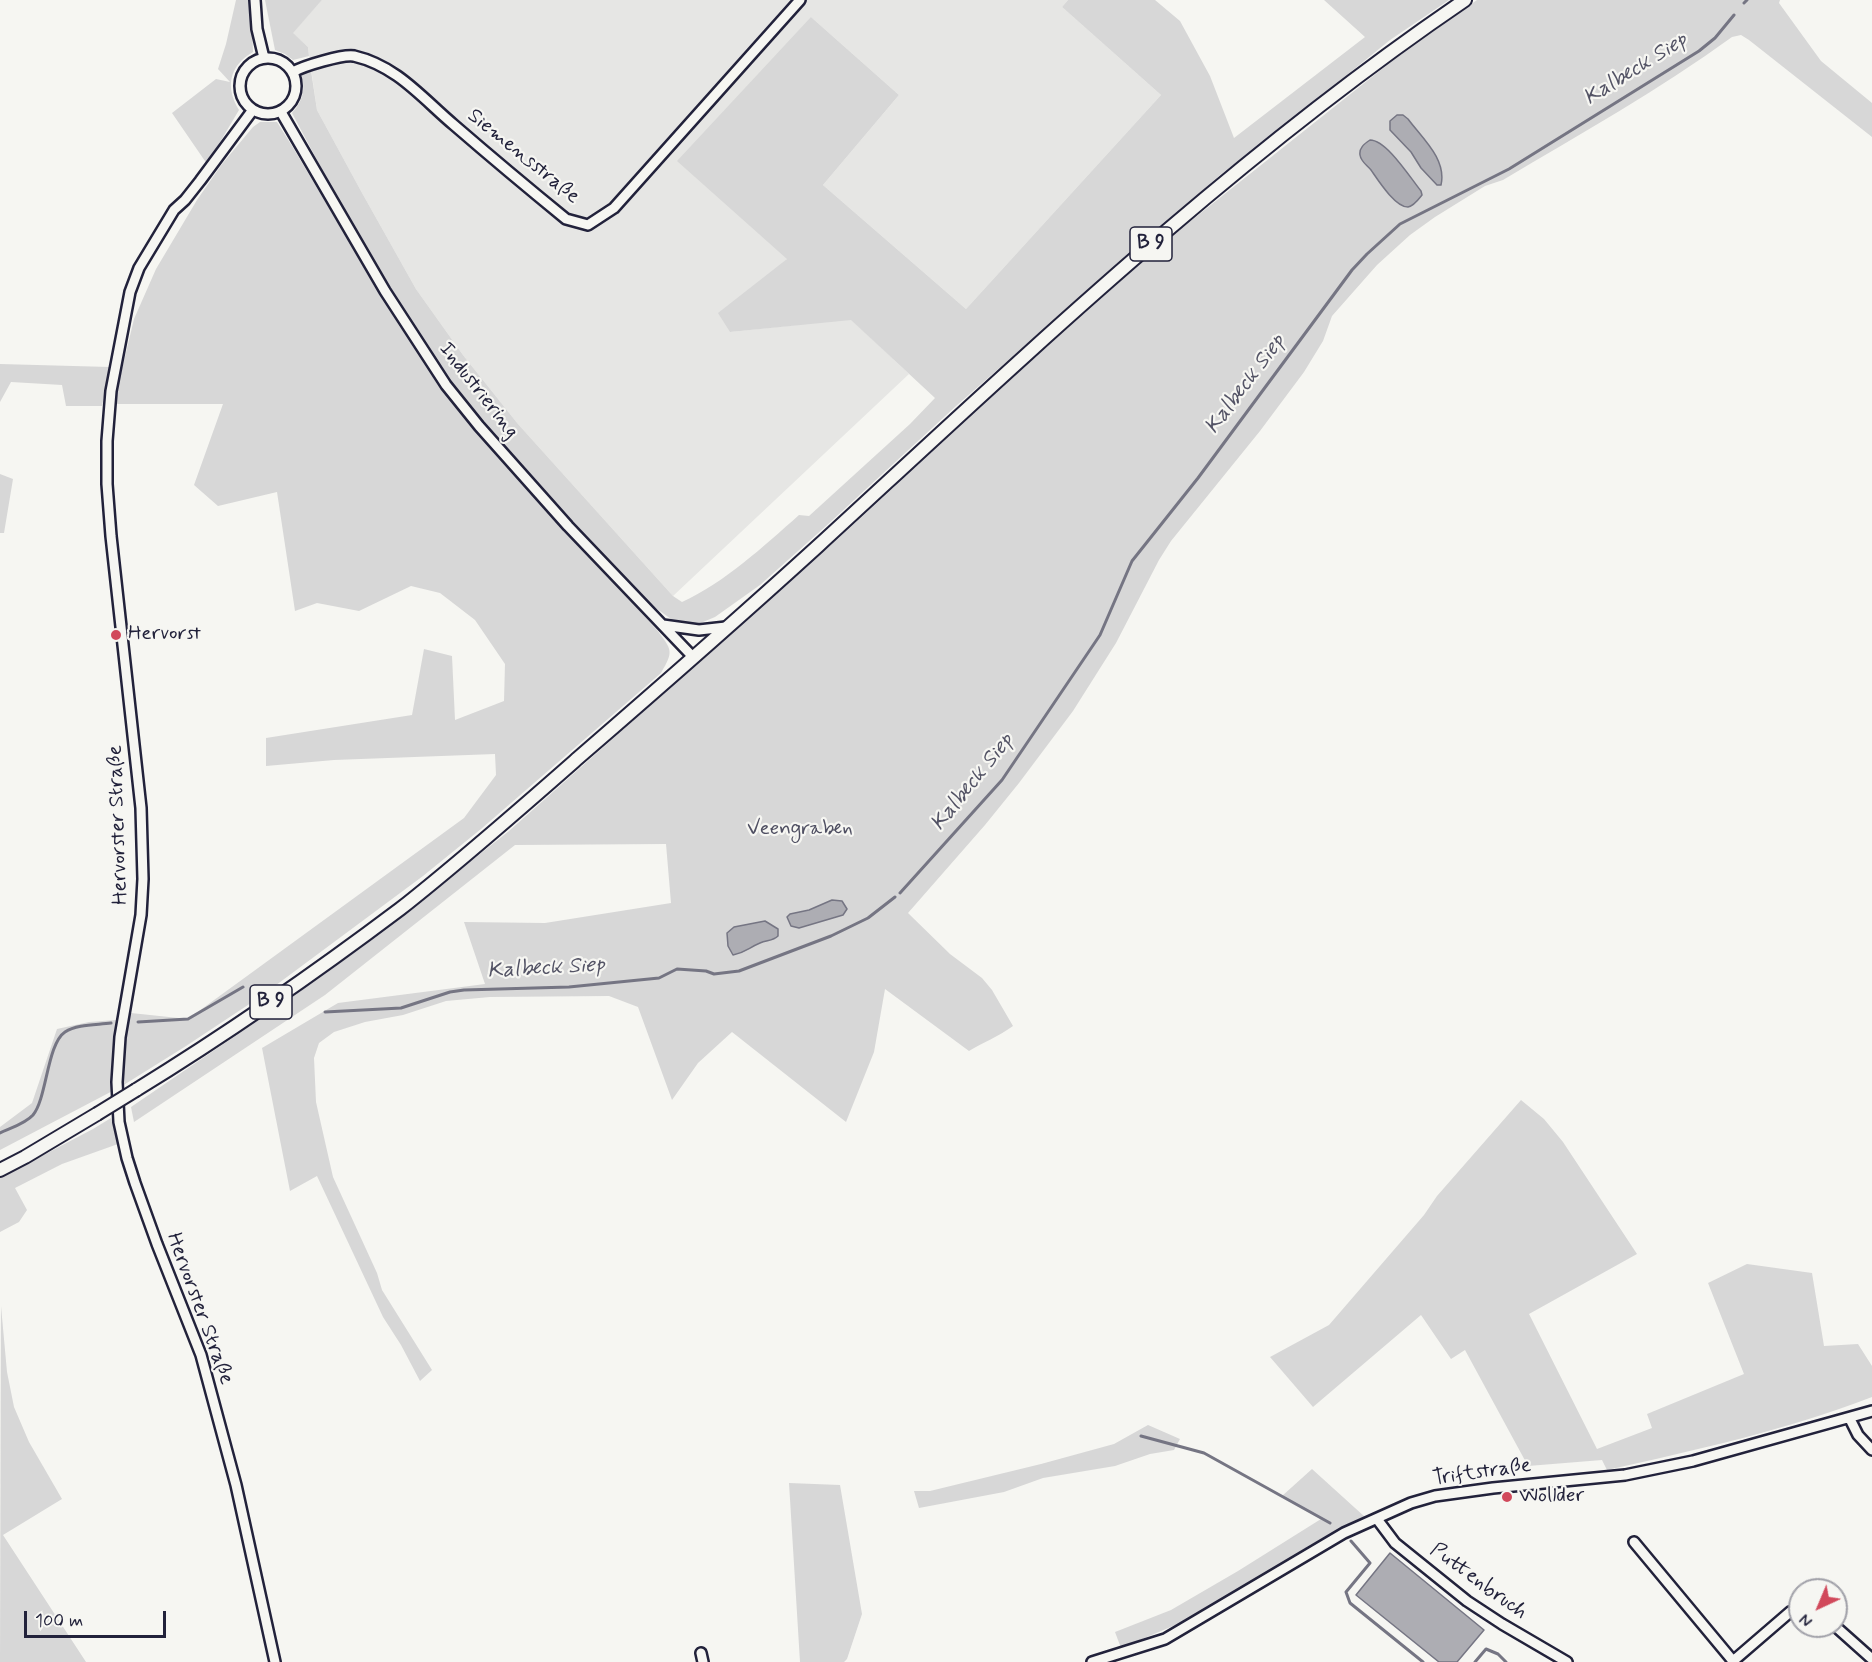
<!DOCTYPE html>
<html>
<head>
<meta charset="utf-8">
<style>
  body { margin:0 }
  #map { position:relative; width:1872px; height:1662px; overflow:hidden; background:#f6f6f2; font-family:Mynerve,sans-serif }
  canvas { display:block }
  .north { position:absolute; left:1788px; top:1578px; width:60px; height:60px; box-sizing:border-box; background:#f6f6f2; border:2px solid #a1a1a9; border-radius:50%; rotate:224deg; font-size:16px; font-weight:700; line-height:24px; text-align:center; color:#22223b }
  .north::after { content:''; display:block; margin:auto; width:21px; height:27px; background:#d1495b; clip-path:polygon(50% 0,100% 100%,50% 72%,0 100%) }
  .scale { position:absolute; left:24px; top:1611px; width:142px; height:27px; box-sizing:border-box; border:3px solid #22223b; border-top:0; padding-left:8px; font-size:18px; line-height:21px; white-space:nowrap; color:#22223b; -webkit-text-stroke:4px #f6f6f2; paint-order:stroke }
</style>
</head>
<body>
<div id="map">
<canvas width="1872" height="1662"></canvas>
<div class="north">N</div>
<div class="scale">100 m</div>
</div>
<script>
const c = document.querySelector('canvas').getContext('2d');
c.lineJoin = 'round';
function fill(path, color) {
  c.fillStyle = color;
  c.fill(path, 'evenodd');
}
function strokePath(path, color, width, dash) {
  c.strokeStyle = color;
  c.lineWidth = width;
  c.lineCap = dash ? 'butt' : 'round';
  c.setLineDash(dash || []);
  c.stroke(path);
}
function label(font, color, halo, rows, align = 'center') {
  c.font = font + ' Mynerve,sans-serif';
  c.lineWidth = 4.5;
  c.setLineDash([]);
  c.textBaseline = 'middle';
  c.strokeStyle = halo;
  c.fillStyle = color;
  for (const [text, x, y, turn = 0] of rows) {
    c.save();
    c.translate(x, y);
    c.rotate((+turn || 0) * Math.PI / 180);
    c.textAlign = isNaN(turn) ? turn : align;
    if (halo) c.strokeText(text, 0, 0);
    c.fillText(text, 0, 0);
    c.restore();
  }
}
fill(new Path2D(`
  M 322,0 L 1068,0 L 1062,7 L 1161,95 L 966,309 L 823,185 L 899,95 L 811,17 L 787,259 L 730,332 L 851,319 L 909,374 L 673,596 L 518,424 L 463,355 L 416,289 L 361,191 L 317,110 L 308,47 L 292,33 Z`), '#e6e6e4');
fill(new Path2D(`
  M 236,0 L 251,0 L 253,52 C 229,66 225,87 239,110 L 207,164 L 172,113 L 216,79 L 230,82 L 218,69 L 226,44 Z
  M 265,0 L 322,0 L 293,33 L 308,47 L 309,56 L 293,60 L 285,54 L 275,50 Z
  M 1068,0 L 1155,0 L 1180,21 L 1210,76 L 1234,138 L 1365,37 L 1324,0 L 1449,0 L 1390,40 L 1304,110 L 1220,175 L 956,406 L 826,526 L 760,585 L 715,617 L 691,627 L 678,624 L 653,606 L 615,567 L 557,508 L 451,384 L 422,339 L 343,209 L 292,113 C 305,99 306,85 299,68 L 310,64 L 317,110 L 361,191 L 416,289 L 463,355 L 518,424 L 673,596 L 682,602 C 724,583 764,546 799,515 L 809,516 L 910,424 L 935,398 L 851,320 L 730,332 L 718,313 L 787,259 L 677,161 L 811,17 L 899,95 L 823,185 L 966,309 L 1161,95 L 1062,7 Z
  M 1477,0 L 1780,0 L 1779,3 L 1821,61 L 1872,103 L 1872,137 L 1749,40 L 1741,35 L 1732,37 C 1659,90 1580,134 1503,180 L 1485,186 L 1435,217 L 1410,235 L 1377,265 L 1332,316 L 1323,341 L 1304,372 L 1260,431 L 1171,541 L 1159,560 L 1116,643 L 1073,711 L 1019,783 L 985,825 L 908,913 L 950,954 L 982,978 L 992,990 L 1013,1026 C 998,1037 984,1042 969,1051 L 885,989 L 874,1052 L 846,1122 L 732,1032 L 698,1063 L 672,1100 L 638,1007 L 609,996 L 490,997 L 446,1001 L 403,1015 L 365,1022 L 334,1032 L 319,1043 L 314,1058 L 316,1102 L 333,1177 L 377,1273 L 382,1290 L 432,1370 L 420,1381 L 401,1345 L 383,1317 L 317,1176 L 290,1191 L 262,1048 L 338,1003 L 485,984 L 464,922 L 545,923 L 671,903 L 666,844 L 515,845 L 325,995 L 134,1122 L 131,1107 L 288,1000 L 362,947 L 509,831 L 842,535 L 1031,361 L 1168,239 L 1392,61 Z
  M 260,122 L 277,122 L 292,146 L 400,327 L 478,433 L 657,630 C 672,650 674,651 661,673 L 481,829 L 423,876 L 260,997 L 186,1046 L 122,1086 L 0,1150 L 0,1127 L 32,1103 L 57,1029 L 89,1022 L 116,1020 L 131,1013 L 188,1019 L 464,818 L 496,775 L 495,754 L 334,760 L 266,766 L 266,738 L 412,715 L 424,649 L 452,656 L 455,720 L 504,701 L 505,664 L 475,620 L 440,593 L 411,586 L 359,611 L 317,603 L 295,611 L 277,492 L 218,506 L 194,485 L 223,404 L 117,404 L 117,390 L 134,319 L 156,269 L 197,200 L 222,164 L 253,127 Z
  M 0,364 L 110,367 L 102,406 L 66,406 L 62,385 L 11,382 L 0,402 Z
  M 0,474 L 13,479 L 4,533 L 0,533 Z
  M 1521,1100 L 1544,1119 L 1563,1142 L 1637,1254 L 1529,1314 L 1597,1449 L 1652,1428 L 1647,1414 L 1744,1374 L 1708,1283 L 1747,1264 L 1812,1273 L 1824,1346 L 1858,1344 L 1872,1366 L 1872,1397 C 1787,1430 1696,1450 1607,1470 L 1602,1460 L 1528,1466 L 1465,1350 L 1451,1359 L 1421,1315 L 1313,1407 L 1270,1357 L 1329,1325 L 1424,1215 L 1437,1196 Z
  M 111,1118 L 118,1144 L 62,1164 L 15,1188 L 27,1210 L 19,1222 L 0,1232 L 0,1178 L 93,1129 Z
  M 1,1306 L 7,1372 L 14,1407 L 29,1442 L 62,1499 L 3,1535 L 86,1662 L 0,1662 Z
  M 1148,1425 L 1180,1439 L 1174,1450 L 1150,1454 L 1115,1466 L 1043,1478 L 1004,1492 L 919,1508 L 914,1491 L 930,1491 L 1041,1464 L 1114,1444 Z
  M 1312,1469 L 1365,1517 L 1321,1539 L 1180,1623 L 1121,1648 L 1115,1632 L 1171,1610 L 1238,1571 L 1321,1519 L 1282,1496 Z
  M 789,1483 L 840,1485 L 862,1614 L 847,1659 L 844,1662 L 800,1662 Z`), '#d7d7d7');
const water = new Path2D(`
  M 1397,115 L 1403,115 L 1408,119 C 1422,138 1447,159 1441,185 L 1437,185 L 1421,168 L 1411,152 L 1390,130 L 1390,121 Z
  M 1370,140 C 1387,140 1411,179 1421,191 L 1422,195 C 1418,200 1414,206 1408,207 C 1395,207 1378,180 1371,170 C 1367,165 1361,162 1360,155 C 1359,148 1364,144 1370,140 Z
  M 832,900 L 842,901 L 847,909 L 843,915 L 799,928 L 791,926 L 787,917 L 790,914 L 809,910 Z
  M 765,921 L 778,929 L 778,936 C 773,941 767,940 760,943 C 748,948 747,952 733,955 L 728,946 L 727,933 L 734,927 Z
  M 1390,1553 L 1484,1630 L 1457,1662 L 1439,1662 L 1356,1595 Z`);
fill(water, '#adadb3');
strokePath(water, '#757583', 1.5);
strokePath(new Path2D(`
  M 1744,3 L 1747,0
  M 900,893 L 1002,780 L 1100,635 L 1132,561 L 1198,478 L 1352,270 L 1367,254 L 1400,224 L 1509,169 L 1699,51 L 1715,38 L 1734,15
  M 325,1012 L 401,1008 L 450,992 L 464,990 L 569,987 L 659,978 L 677,969 L 706,971 L 714,974 L 739,971 L 831,936 L 868,918 L 895,897
  M 138,1022 L 188,1019 L 243,987
  M 0,1133 C 10,1128 25,1124 33,1115 C 47,1098 47,1044 65,1032 C 77,1024 97,1025 111,1023
  M 1141,1436 L 1204,1453 L 1330,1523
  M 1351,1541 L 1370,1563 L 1346,1592 L 1350,1603 L 1423,1662
  M 1475,1662 L 1486,1649 L 1498,1654 L 1506,1662`), '#757583', 3);
const minor = new Path2D(`
  M 255,0 L 257,29 L 264,58
  M240 86a28 28 0 1 1 56 0a28 28 0 1 1-56 0Z
  M 293,72 C 303,66 343,54 354,56 C 397,66 422,98 454,125 C 491,157 528,188 566,219 L 588,225 L 614,208 L 800,0
  M 252,111 L 200,181 L 185,200 L 174,210 L 139,268 L 130,292 L 111,391 L 107,441 L 107,484 L 111,536 L 141,808 L 143,879 L 141,915 L 120,1037 L 117,1082 L 119,1122 L 127,1158 L 135,1183 L 157,1244 L 201,1355 L 236,1485 L 275,1662
  M 281,112 L 385,291 L 446,385 L 479,426 L 568,526 L 693,657
  M 663,625 L 699,630 L 726,627
  M 1850,1419 L 1858,1435 L 1872,1450
  M 1377,1519 L 1395,1543 L 1467,1601 L 1502,1624 L 1567,1662
  M 1634,1542 L 1733,1661
  M 1835,1626 L 1872,1659
  M 701,1653 L 703,1662
  M 1092,1662 L 1165,1639 L 1344,1533 L 1411,1503 L 1435,1496 L 1493,1488 L 1625,1475 L 1693,1461 L 1872,1411
  M 1732,1662 L 1790,1612 L 1800,1609`);
const major = new Path2D(`
  M 136,1090 C 227,1034 315,973 400,909 C 461,861 520,809 578,758 C 659,688 739,618 818,546 C 1026,355 1231,159 1465,0
  M 0,1170 L 25,1157 L 97,1114`);
strokePath(minor, '#22223b', 14);
strokePath(major, '#22223b', 16);
strokePath(minor, '#f6f6f2', 9);
strokePath(major, '#f6f6f2', 12);
const majorBridge = new Path2D(`
  M 97,1114 L 136,1090`);
strokePath(majorBridge, '#22223b', 16, []);
strokePath(majorBridge, '#f6f6f2', 12);
for (const [x, y, r, color] of [
  [116,635,6,"#d1495b"],
  [1507,1497,6,"#d1495b"]
]) {
  const dot = new Path2D();
  dot.arc(x, y, r, 0, 2 * Math.PI);
  c.fillStyle = color;
  c.fill(dot);
  strokePath(dot, '#f6f6f2', 2);
}
for (const [x, y, w] of [
  [1151,244,42],
  [271,1002,42]
]) {
  const box = new Path2D();
  box.roundRect(x - w / 2, y - 17, w, 34, 4.5);
  c.fillStyle = '#f6f6f2';
  c.fill(box);
  strokePath(box, '#22223b', 1.5);
}
label('bold 20px', '#22223b', null, [
  ["B 9",1151,244],
  ["B 9",271,1002]
]);
label('21px', '#22223b', '#f6f6f2', [
  ["Siemensstraße",523,157,39],
  ["Industriering",478,391,52],
  ["Hervorster Straße",119,825,-92],
  ["Hervorster Straße",199,1309,70],
  ["Triftstraße",1482,1473,-8],
  ["Puttenbruch",1478,1582,36]
]);
label('21px', '#22223b', '#f6f6f2', [
  ["Hervorst",128,635],
  ["Wollder",1519,1497]
], 'left');
label('21px', '#4f4f62', '#f6f6f2', [
  ["Veengraben",800,830]
]);
label('italic 22px', '#535365', '#f6f6f2', [
  ["Kalbeck Siep",1636,70,-32],
  ["Kalbeck Siep",1246,385,-53],
  ["Kalbeck Siep",973,783,-51],
  ["Kalbeck Siep",546,969,-3]
]);
</script>
</body>
</html>
